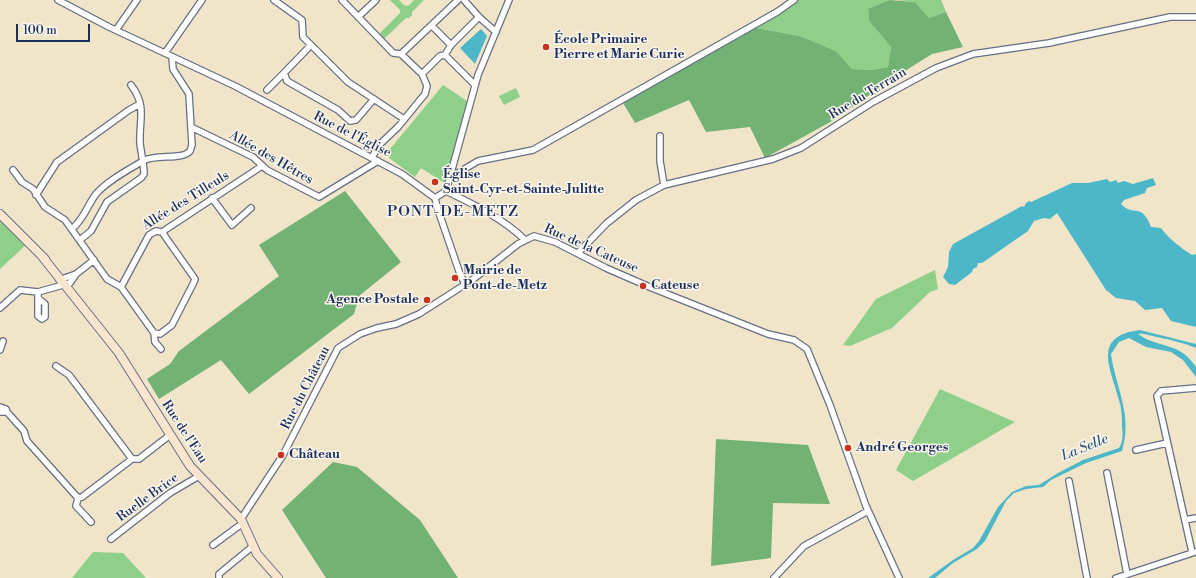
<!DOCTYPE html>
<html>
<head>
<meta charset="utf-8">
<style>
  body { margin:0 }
  #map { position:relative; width:1196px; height:578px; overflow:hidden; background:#f0e5c9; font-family:"Libre Bodoni",serif }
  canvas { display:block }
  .scale { position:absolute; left:16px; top:24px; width:74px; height:18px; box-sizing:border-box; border:2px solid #1b2f5e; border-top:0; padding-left:5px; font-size:12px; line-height:14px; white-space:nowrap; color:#1b2f5e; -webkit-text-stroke:3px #fbf7ec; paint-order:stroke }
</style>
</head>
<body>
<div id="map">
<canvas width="1196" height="578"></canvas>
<div class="scale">100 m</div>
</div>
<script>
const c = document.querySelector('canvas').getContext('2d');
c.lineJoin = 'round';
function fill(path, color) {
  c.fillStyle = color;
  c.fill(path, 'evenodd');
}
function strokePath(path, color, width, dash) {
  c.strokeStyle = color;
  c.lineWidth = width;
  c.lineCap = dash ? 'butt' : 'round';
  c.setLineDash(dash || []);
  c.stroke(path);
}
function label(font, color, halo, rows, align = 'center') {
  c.font = font + ' "Libre Bodoni",serif';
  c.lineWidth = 3;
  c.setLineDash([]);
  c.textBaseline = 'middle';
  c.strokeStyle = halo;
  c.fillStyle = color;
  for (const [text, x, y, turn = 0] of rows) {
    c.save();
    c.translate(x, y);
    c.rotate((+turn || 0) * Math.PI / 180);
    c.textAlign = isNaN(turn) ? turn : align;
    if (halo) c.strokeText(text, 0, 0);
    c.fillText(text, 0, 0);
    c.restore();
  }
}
fill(new Path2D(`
  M 390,0 L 399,0 L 404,5 L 408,6 L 414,0 L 424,0 L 412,12 L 412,15 L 409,18 L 406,18 L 384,39 L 380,33 L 400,13 L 400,10 Z
  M 789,0 L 890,0 L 868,10 L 869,21 L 891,47 L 888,67 L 871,70 L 852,69 L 836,51 L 800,36 L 746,26 Z
  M 898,0 L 941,0 L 946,12 L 929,18 L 915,2 Z
  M 443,85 L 467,101 L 446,184 L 421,168 L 415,177 L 385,155 Z
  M 516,88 L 520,97 L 504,105 L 499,96 Z
  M 0,219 L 28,243 L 0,269 Z
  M 935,270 L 938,289 L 930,292 L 892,328 L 850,346 L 843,345 L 876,299 Z
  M 940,389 L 1015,422 L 913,481 L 896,470 Z
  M 93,552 L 123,553 L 146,578 L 72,578 Z`), '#8ed089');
fill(new Path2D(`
  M 890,0 L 915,2 L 929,18 L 946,12 L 963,47 L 932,54 L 900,74 L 832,121 L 765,158 L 750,127 L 706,132 L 689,100 L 635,123 L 620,98 L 746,26 L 800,36 L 836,51 L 852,69 L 871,70 L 888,67 L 891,47 L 869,21 L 868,9 Z
  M 345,191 L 401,262 L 359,296 L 354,314 L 249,394 L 221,360 L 159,399 L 147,379 L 170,364 L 179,351 L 279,276 L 259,245 Z
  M 716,439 L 808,445 L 830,504 L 773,503 L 771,558 L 711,566 Z
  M 333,462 L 357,467 L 420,520 L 458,578 L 326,578 L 282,510 Z`), '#72b275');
fill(new Path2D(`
  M 481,29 L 487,36 L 475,64 L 460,48 Z
  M 1153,178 L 1156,185 L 1147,188 L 1145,193 L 1124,200 L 1121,204 C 1134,218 1141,201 1151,227 L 1161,228 C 1169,239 1181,248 1192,255 L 1196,254 L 1196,327 L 1171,321 L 1162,308 L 1145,310 L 1135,301 L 1116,298 L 1106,290 L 1057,213 L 1050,219 L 1044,218 L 1034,221 L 1028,231 L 982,263 L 978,263 L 977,267 L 973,269 L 972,272 L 955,285 L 949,284 L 943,277 L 948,267 L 949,252 L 953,244 L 1022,206 L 1024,207 L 1026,203 L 1029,201 L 1031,202 L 1072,183 L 1088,183 L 1107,179 L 1110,182 L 1116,180 L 1118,183 L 1124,181 L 1133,184 Z
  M 1140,330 L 1196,344 L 1196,347 L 1145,333 L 1138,334 C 1159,349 1179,341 1196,367 L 1196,377 L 1183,360 L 1171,352 L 1146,347 L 1129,338 L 1119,342 L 1111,354 C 1116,389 1133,415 1122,451 L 1086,463 L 1051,480 L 1043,487 L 1026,489 L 1014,493 L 1006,501 L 985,541 L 977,549 L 953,563 L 935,578 L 928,578 L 953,560 L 973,548 L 979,541 L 998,507 L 1012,492 L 1026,486 L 1039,485 L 1058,473 L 1083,460 L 1119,448 C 1123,442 1123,434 1122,427 C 1122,418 1122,409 1119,400 C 1111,368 1091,336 1140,330 Z`), '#4cb7c8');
strokePath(new Path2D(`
  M 1143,333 L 1165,338
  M 1190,345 L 1196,347`), '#4cb7c8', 1.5);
const street = new Path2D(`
  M 58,0 L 109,27 L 235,86 L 402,174 L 435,198 L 437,207 L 460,274 L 465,284
  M 274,0 L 302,20 L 303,37 L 348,82 L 404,119
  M 342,0 L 393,53 L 401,54 L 422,74 L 427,86 L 425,94 L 398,127 L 378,146 L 372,158
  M 464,0 L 479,17 L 496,32
  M 358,17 L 376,0
  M 432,26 L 451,45
  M 116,30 L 137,0
  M 311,45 L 284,73 L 287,81 L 338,110 L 350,121 L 356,120 L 374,99
  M 165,53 L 202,0
  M 401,54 L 458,0
  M 445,55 L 475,85
  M 422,74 L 440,56 L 445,55 L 451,45 L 479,17
  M 267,90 L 284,73
  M 191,127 L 253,157 L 267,170 L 319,197 L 378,161
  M 660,136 L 660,161 L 664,185
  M 13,170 L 22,182 L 33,189 L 45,207 L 65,220 L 107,279 L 121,287 L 154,333 L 155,342 L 161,349
  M 451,177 L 478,161 L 533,150 L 777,12 L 794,0
  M 446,191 C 473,204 504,219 525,240
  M 36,195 L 57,162 L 129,110 L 140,104
  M 212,198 L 232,225 L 251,208
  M 435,198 L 446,191 L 478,75 L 509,0
  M 72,229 C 84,219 87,206 96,194 C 107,181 128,170 143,161 C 157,153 181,161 190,151 L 192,145 L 189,94 L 173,69 L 172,57
  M 80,240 L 91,231 L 107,202 L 141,178 L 144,174 C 144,164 141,153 140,143 C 139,119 147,106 131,85
  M 578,253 L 607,223 L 636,200 L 664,185 L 773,159 L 801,148 L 873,102 L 936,68 L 973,54 L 1049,43 L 1170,17 L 1196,17
  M 59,280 L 76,274
  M 121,287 L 149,235 L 156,231 L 162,232 L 262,166
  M 38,298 L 45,304 L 45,317 L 42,319 L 38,316 L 38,292
  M 0,308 L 20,290 L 38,292 L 70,283 L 76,274 L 94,260
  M 154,333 L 160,334 L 172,325 L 194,282 L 195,279 L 162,232
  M 0,350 L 3,341
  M 56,366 L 69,375 L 132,459 L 139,459 L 170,435
  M 0,407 L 6,409 L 7,412
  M 0,412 L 7,412 L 24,431 L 27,441 L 78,498 L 82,497 L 132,459
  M 1136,450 L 1167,443
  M 1107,473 L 1127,574
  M 1069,481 L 1087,578
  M 78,498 L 76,506 L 91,522
  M 241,519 L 283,455 L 338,348 L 360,334 L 377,328 L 396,324 L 419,314 L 472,280 L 518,244 L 534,236 L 555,242 L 606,268 L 652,288 L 768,334 L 794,340 L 807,349 L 830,405 L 866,506 L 899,578
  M 1185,520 L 1196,518
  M 111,539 L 170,493 L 199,476
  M 213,545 L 243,523
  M 1192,552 L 1157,396 L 1161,391 L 1196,388
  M 219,578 L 219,574 L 253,546
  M 774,578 L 804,546 L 868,511
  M 1116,578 L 1195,552`);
const secondary = new Path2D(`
  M 0,214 L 45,259
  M 41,255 L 119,353 L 190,466 L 241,519 L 257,554 L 278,578`);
strokePath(street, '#666f83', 8);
strokePath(secondary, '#666f83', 10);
strokePath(street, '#fff', 5.5);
strokePath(secondary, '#fce5cf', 8);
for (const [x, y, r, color] of [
  [546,47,4,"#c8321e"],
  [435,182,4,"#c8321e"],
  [455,278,4,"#c8321e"],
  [643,286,4,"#c8321e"],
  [427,300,4,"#c8321e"],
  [848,448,4,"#c8321e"],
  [281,455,4,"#c8321e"]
]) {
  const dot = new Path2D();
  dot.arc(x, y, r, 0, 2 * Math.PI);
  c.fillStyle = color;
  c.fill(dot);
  strokePath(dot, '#fbf7ec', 1.5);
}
label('bold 13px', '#1b2f5e', '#fbf7ec', [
  ["École Primaire",554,40],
  ["Pierre et Marie Curie",554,55],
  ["Église",443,175],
  ["Saint-Cyr-et-Sainte-Julitte",443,190],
  ["Mairie de",463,271],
  ["Pont-de-Metz",463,286],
  ["Cateuse",651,286],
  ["Agence Postale",419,300,"right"],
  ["André Georges",856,448],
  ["Château",289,455]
], 'left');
label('13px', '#1b2f5e', '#fbf7ec', [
  ["Rue du Terrain",868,94,-31],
  ["Rue de l'Église",352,135,27],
  ["Allée des Hêtres",271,158,30],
  ["Allée des Tilleuls",186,201,-32],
  ["Rue de la Cateuse",591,249,24],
  ["Rue du Château",306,388,-63],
  ["Rue de l'Eau",184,432,57],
  ["Ruelle Brice",148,498,-36]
]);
label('italic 14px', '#2a587e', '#fbf7ec', [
  ["La Selle",1085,448,-22]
]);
c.letterSpacing = '1px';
label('15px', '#1b2f5e', '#fbf7ec', [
  ["PONT-DE-METZ",453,212]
]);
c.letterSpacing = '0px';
</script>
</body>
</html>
